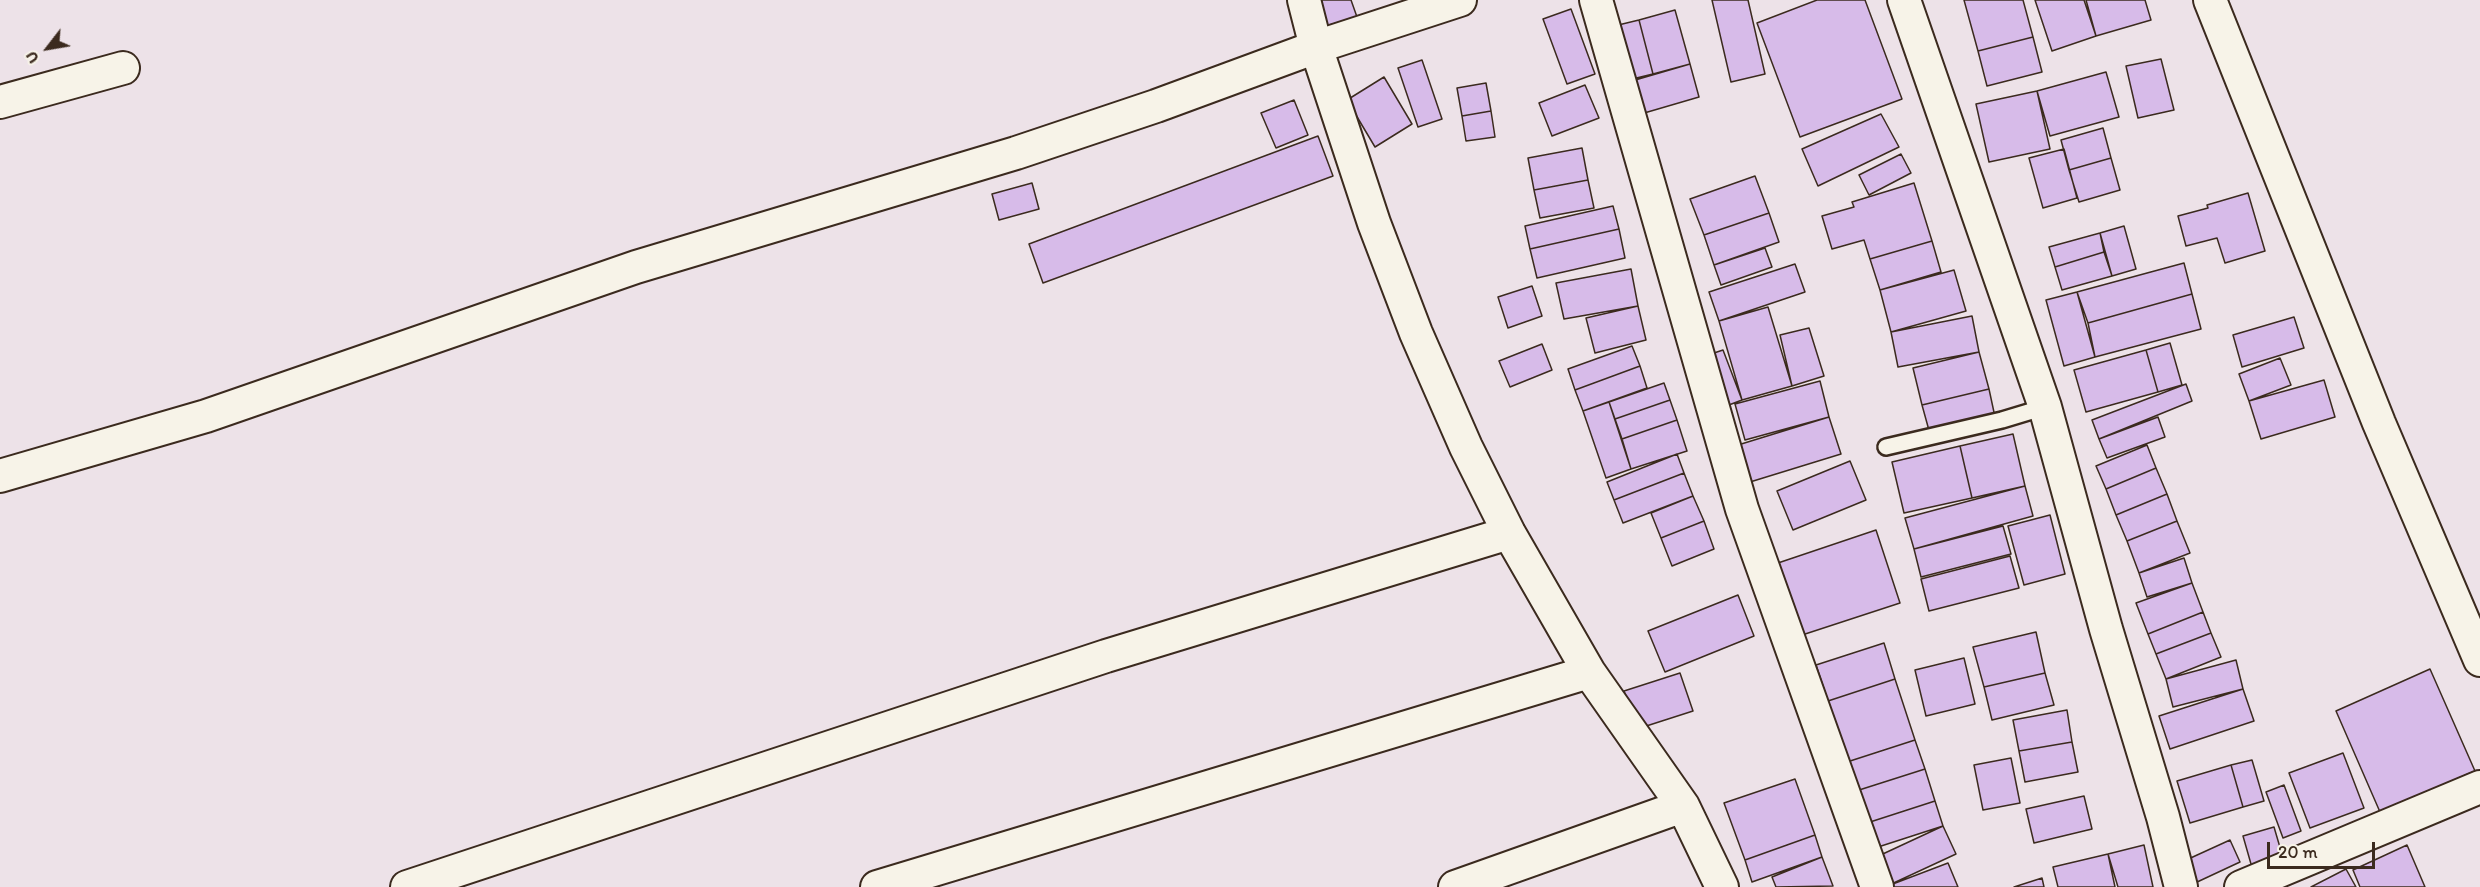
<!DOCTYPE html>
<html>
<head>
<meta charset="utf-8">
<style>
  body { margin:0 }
  #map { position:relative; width:2480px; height:887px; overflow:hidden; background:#ede2e8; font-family:Itim,sans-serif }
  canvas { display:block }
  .north { position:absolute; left:18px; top:18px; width:60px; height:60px; -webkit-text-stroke:4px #f7f3e8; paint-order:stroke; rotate:239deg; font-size:16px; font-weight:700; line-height:24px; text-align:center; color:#3b2a1e }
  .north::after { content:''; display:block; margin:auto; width:21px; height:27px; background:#3b2a1e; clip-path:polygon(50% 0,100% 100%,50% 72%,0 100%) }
  .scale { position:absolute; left:2267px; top:842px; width:108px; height:27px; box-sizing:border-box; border:3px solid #3b2a1e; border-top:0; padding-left:8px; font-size:18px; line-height:21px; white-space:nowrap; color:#3b2a1e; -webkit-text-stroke:4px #f7f3e8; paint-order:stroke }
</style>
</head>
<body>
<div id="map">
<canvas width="2480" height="887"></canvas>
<div class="north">U</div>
<div class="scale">20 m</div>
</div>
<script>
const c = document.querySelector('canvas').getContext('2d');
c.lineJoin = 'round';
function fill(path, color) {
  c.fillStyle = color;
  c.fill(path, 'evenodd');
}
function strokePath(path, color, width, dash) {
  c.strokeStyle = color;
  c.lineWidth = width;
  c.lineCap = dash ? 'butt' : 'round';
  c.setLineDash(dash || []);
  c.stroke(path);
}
const building = new Path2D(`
  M 1317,0 L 1351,0 L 1357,17 L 1326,26 Z
  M 1712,0 L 1748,0 L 1765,74 L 1731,82 Z
  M 1817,0 L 1865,0 L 1902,99 L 1800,137 L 1757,23 Z
  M 1964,0 L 2023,0 L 2033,37 L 1978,51 Z
  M 2035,0 L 2084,0 L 2096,36 L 2052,51 Z
  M 2086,0 L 2145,0 L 2151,20 L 2096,36 Z
  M 1571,9 L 1595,74 L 1567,84 L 1543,19 Z
  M 1675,10 L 1690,64 L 1653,74 L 1639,20 Z
  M 1639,20 L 1653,74 L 1624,81 L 1610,27 Z
  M 2033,37 L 2042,72 L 1987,86 L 1978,51 Z
  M 2161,59 L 2174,110 L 2138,118 L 2126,66 Z
  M 1422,60 L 1442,119 L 1418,127 L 1398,68 Z
  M 1690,64 L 1699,97 L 1634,116 L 1625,83 Z
  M 2106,72 L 2119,117 L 2050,136 L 2037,91 Z
  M 1384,77 L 1412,124 L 1375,147 L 1347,100 Z
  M 1486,83 L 1491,111 L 1462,116 L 1457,88 Z
  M 1585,85 L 1599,118 L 1552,136 L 1539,103 Z
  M 2037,91 L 2050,149 L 1989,162 L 1976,104 Z
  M 1294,100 L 1308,135 L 1276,148 L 1261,113 Z
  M 1491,111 L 1495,137 L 1466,141 L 1462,116 Z
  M 1881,114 L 1899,147 L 1818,186 L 1802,149 Z
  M 2103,128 L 2111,158 L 2069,170 L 2061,140 Z
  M 1318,136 L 1333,176 L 1043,283 L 1029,244 Z
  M 1582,148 L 1588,180 L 1534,190 L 1528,158 Z
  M 2064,149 L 2077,198 L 2043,208 L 2029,158 Z
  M 1901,154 L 1911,173 L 1869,195 L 1859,175 Z
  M 2111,158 L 2120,190 L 2079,202 L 2069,170 Z
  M 1755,176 L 1769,213 L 1704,235 L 1690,199 Z
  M 1588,180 L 1594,208 L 1540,218 L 1534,190 Z
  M 1032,183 L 1039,209 L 999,220 L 992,194 Z
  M 1914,183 L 1932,241 L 1870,259 L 1864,240 L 1832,249 L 1822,216 L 1854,207 L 1852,202 Z
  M 2248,193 L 2265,251 L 2225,263 L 2217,238 L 2186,246 L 2178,216 L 2208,208 L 2207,205 Z
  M 1613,206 L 1619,229 L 1530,249 L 1525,226 Z
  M 1769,213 L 1779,242 L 1714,265 L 1704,235 Z
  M 2124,226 L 2136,269 L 2112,276 L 2100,233 Z
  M 1619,229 L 1625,258 L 1537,278 L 1530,249 Z
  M 2100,233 L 2104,252 L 2055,267 L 2049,247 Z
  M 1932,241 L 1941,272 L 1880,290 L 1870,259 Z
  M 1765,248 L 1772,267 L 1721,285 L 1714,265 Z
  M 2104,252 L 2112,276 L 2062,290 L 2055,267 Z
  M 2184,263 L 2192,294 L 2088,323 L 2077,292 Z
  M 1795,264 L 1805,292 L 1719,321 L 1709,292 Z
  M 1631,269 L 1638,306 L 1564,319 L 1556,283 Z
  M 1954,270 L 1966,311 L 1891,332 L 1880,290 Z
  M 1532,286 L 1542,316 L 1508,328 L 1498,297 Z
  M 2077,292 L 2095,357 L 2064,366 L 2046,300 Z
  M 2192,294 L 2201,329 L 2095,357 L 2088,323 Z
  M 1638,306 L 1646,340 L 1595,353 L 1586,318 Z
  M 1768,307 L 1792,386 L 1742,400 L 1719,321 Z
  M 1972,316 L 1979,352 L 1898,367 L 1891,332 Z
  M 2294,317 L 2304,348 L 2242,367 L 2233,335 Z
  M 1809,328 L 1824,376 L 1792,386 L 1780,335 Z
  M 2170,343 L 2182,385 L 2158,392 L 2146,350 Z
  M 1542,344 L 1552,370 L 1510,387 L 1499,361 Z
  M 1632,346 L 1640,366 L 1575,390 L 1568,369 Z
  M 1723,350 L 1742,400 L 1721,408 L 1702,357 Z
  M 2146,350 L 2158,392 L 2086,412 L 2074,370 Z
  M 1979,352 L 1989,389 L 1922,405 L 1913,368 Z
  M 2280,358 L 2291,385 L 2249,401 L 2239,374 Z
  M 1640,366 L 1647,388 L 1583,411 L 1575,390 Z
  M 2324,380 L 2335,417 L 2261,439 L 2249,401 Z
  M 1820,381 L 1829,417 L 1745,440 L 1735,404 Z
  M 1664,383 L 1670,400 L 1615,419 L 1609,402 Z
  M 2186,384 L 2192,401 L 2099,439 L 2092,420 Z
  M 1989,389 L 1995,417 L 1930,434 L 1922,405 Z
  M 1670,400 L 1677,420 L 1622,439 L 1615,419 Z
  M 1609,402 L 1631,469 L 1606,478 L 1583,411 Z
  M 1829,417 L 1841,454 L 1750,482 L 1738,445 Z
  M 2158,417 L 2165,437 L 2107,458 L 2099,439 Z
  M 1677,420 L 1687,451 L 1631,469 L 1622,439 Z
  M 2013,434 L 2025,486 L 1972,498 L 1960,446 Z
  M 2147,445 L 2156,468 L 2106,489 L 2096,466 Z
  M 1960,446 L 1972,498 L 1904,513 L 1892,462 Z
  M 1677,454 L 1684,473 L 1614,500 L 1607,482 Z
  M 1850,461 L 1866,500 L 1793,530 L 1777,491 Z
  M 2156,468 L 2167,494 L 2116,515 L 2106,489 Z
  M 1684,473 L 1693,496 L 1623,523 L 1614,500 Z
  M 2025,486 L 2033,516 L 1914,549 L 1905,518 Z
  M 2167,494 L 2177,521 L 2127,541 L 2116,515 Z
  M 1693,496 L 1704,521 L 1661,538 L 1651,513 Z
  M 2050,515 L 2065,574 L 2024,585 L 2008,526 Z
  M 1704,521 L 1714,549 L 1672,566 L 1661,538 Z
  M 2177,521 L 2190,553 L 2139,573 L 2127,541 Z
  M 2003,526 L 2011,554 L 1921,577 L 1914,549 Z
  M 1876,530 L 1900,603 L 1796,637 L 1772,565 Z
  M 2010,556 L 2019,588 L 1929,611 L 1921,579 Z
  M 2184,558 L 2192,583 L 2147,597 L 2139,573 Z
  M 2192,583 L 2203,612 L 2148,634 L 2136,603 Z
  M 1738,595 L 1754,636 L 1665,672 L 1648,631 Z
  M 2203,612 L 2211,633 L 2156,654 L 2148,634 Z
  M 2036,632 L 2045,673 L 1984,687 L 1973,647 Z
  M 2211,633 L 2221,657 L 2166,679 L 2156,654 Z
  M 1884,643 L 1895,679 L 1828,701 L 1816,665 Z
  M 1964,658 L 1975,704 L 1926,716 L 1915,670 Z
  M 2236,660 L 2243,689 L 2173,707 L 2166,679 Z
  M 2430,669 L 2475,771 L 2380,812 L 2336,711 Z
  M 1680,673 L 1693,711 L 1637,729 L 1624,691 Z
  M 2045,673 L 2054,705 L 1992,720 L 1984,687 Z
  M 1895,679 L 1915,740 L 1847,762 L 1828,701 Z
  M 2243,689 L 2254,721 L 2170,749 L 2159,716 Z
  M 2067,710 L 2072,742 L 2019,751 L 2013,720 Z
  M 1915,740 L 1925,769 L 1856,791 L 1847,762 Z
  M 2072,742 L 2078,772 L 2025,782 L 2019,751 Z
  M 2343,753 L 2364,808 L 2310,828 L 2289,773 Z
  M 2011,758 L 2020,803 L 1983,810 L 1974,765 Z
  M 2252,760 L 2264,801 L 2243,807 L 2231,765 Z
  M 2231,765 L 2243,807 L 2190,823 L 2177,781 Z
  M 1925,769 L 1935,801 L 1867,823 L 1856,791 Z
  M 1795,779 L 1815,835 L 1745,860 L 1724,803 Z
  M 2284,785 L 2301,831 L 2283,838 L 2266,792 Z
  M 2084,796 L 2092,829 L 2034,843 L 2026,809 Z
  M 1935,801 L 1943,826 L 1875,848 L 1867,823 Z
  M 1943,826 L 1956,854 L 1885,887 L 1872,859 Z
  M 2274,827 L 2284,861 L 2253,871 L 2243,836 Z
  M 1815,835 L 1822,857 L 1752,882 L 1745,860 Z
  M 2230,840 L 2240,862 L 2195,883 L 2184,861 Z
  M 2144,845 L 2153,887 L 2118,887 L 2108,854 Z
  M 2407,845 L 2425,887 L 2360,887 L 2353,870 Z
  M 2108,854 L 2115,887 L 2058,887 L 2053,867 Z
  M 1822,857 L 1833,886 L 1776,887 L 1772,877 Z
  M 1948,863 L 1958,887 L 1885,887 Z
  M 2346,869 L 2356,887 L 2311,887 Z
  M 2042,878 L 2044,887 L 2014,887 Z`);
fill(building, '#d7bbe9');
strokePath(building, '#3b2a1e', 1.5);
const service = new Path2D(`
  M 1886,447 L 2002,420 L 2045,407`);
const minor = new Path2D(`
  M 1304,0 L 1316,47 L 1374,223 L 1416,333 L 1466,447 L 1509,533 L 1589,672 L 1683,806 L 1722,887
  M 1596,0 L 1742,509 L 1877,887
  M 1904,0 L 2045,407 L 2106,629 L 2163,817 L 2181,887
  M 2210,0 L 2379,423 L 2480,660
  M 0,102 L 123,68
  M 0,476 L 206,416 L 636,267 L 1016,153 L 1156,106 L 1316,47 L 1460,0
  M 407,887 L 1106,656 L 1509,533
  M 877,887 L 1589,672
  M 1455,887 L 1683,806
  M 2241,887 L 2480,787`);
strokePath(service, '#3b2a1e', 20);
strokePath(minor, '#3b2a1e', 36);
strokePath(service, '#f7f3e8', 15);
strokePath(minor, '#f7f3e8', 32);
</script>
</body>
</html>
